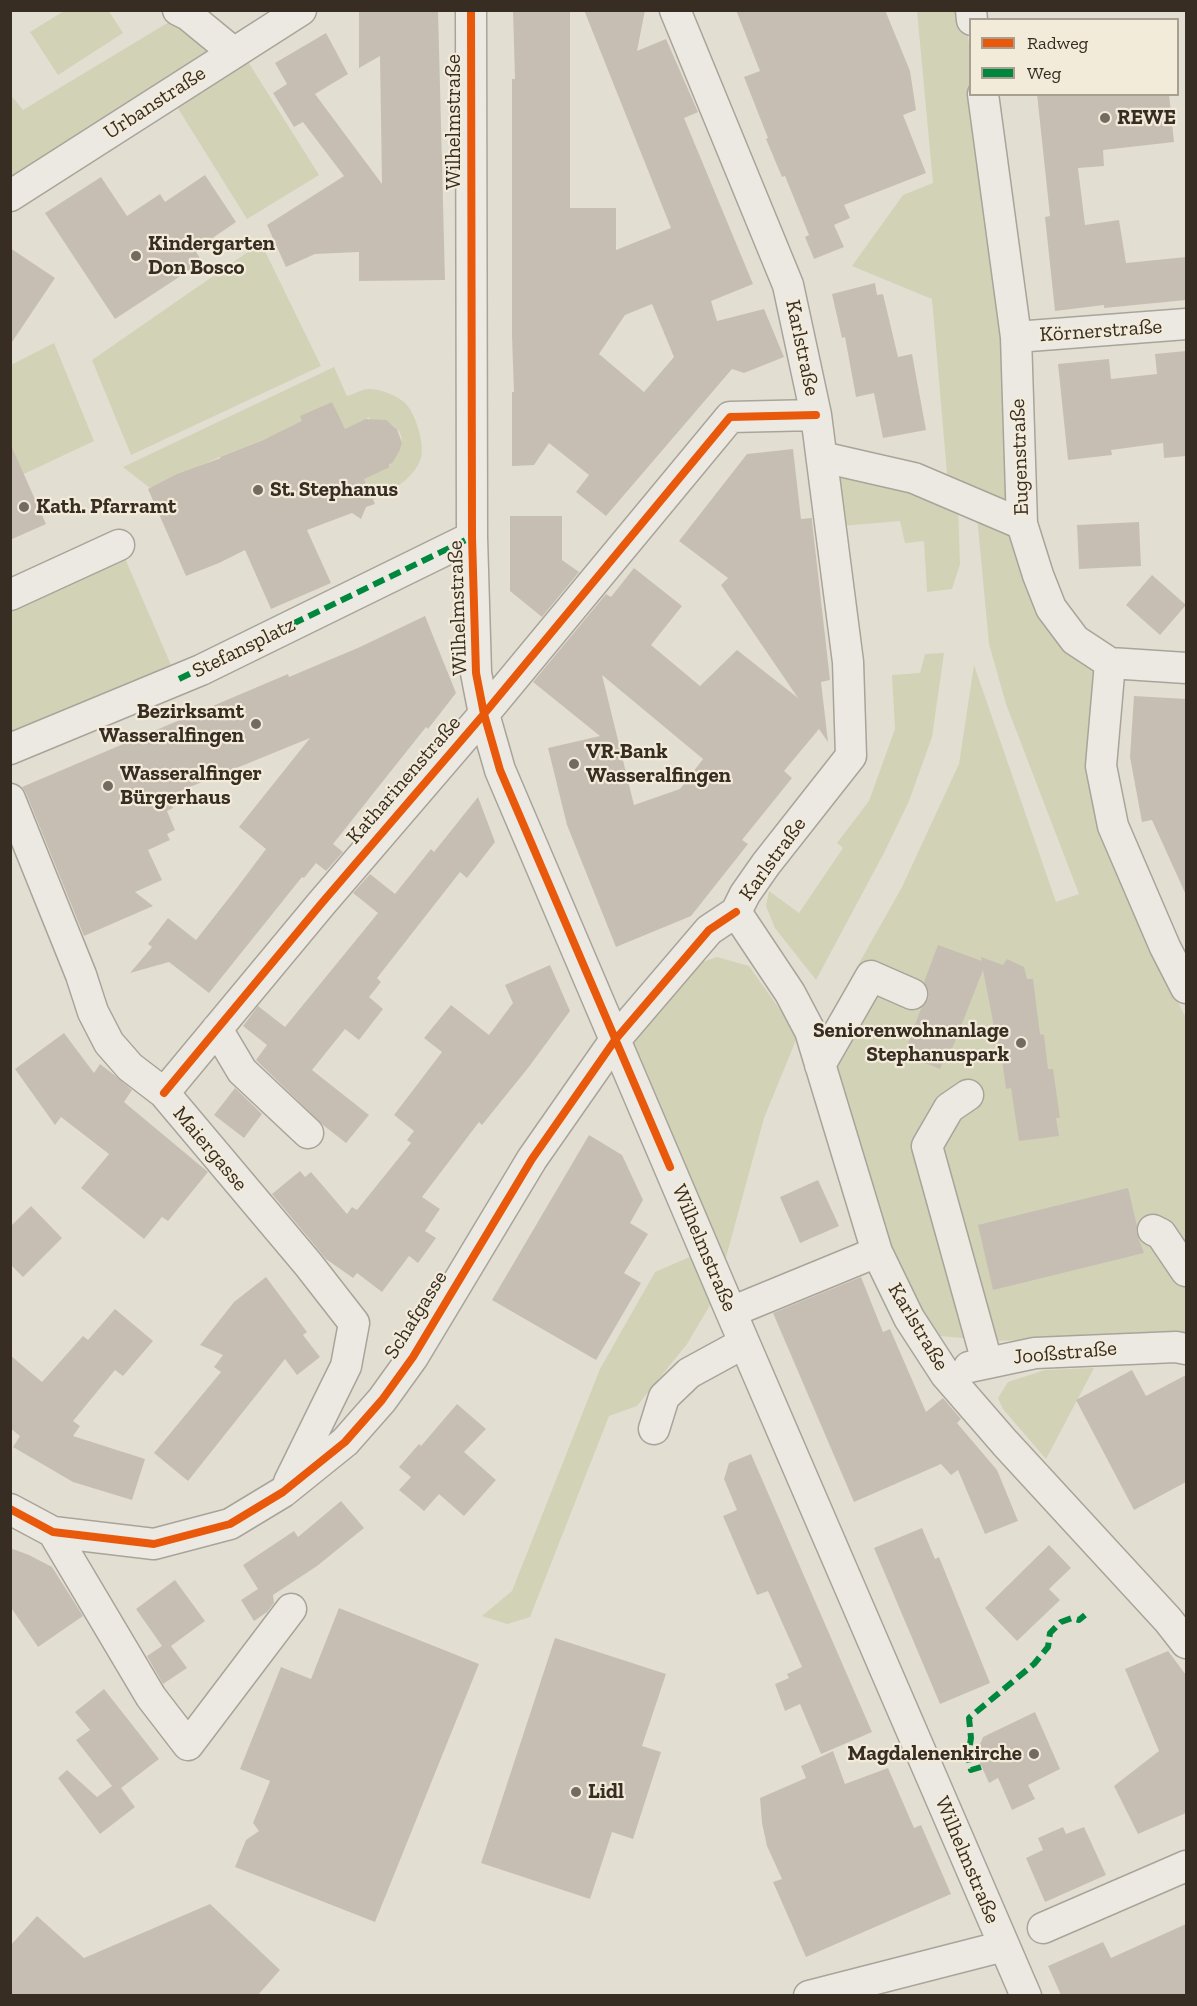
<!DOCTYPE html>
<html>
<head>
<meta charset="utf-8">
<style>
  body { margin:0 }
  #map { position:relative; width:1197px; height:2006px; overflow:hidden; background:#e3ded2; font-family:"Zilla Slab",serif }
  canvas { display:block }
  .frame { position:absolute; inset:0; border:12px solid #382d23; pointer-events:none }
  .legend { position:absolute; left:969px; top:18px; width:210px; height:78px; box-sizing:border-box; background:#f3ebda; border:2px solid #a89f91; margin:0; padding:8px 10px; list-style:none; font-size:18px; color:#382d23 }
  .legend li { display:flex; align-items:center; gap:12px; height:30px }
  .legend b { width:30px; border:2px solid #a89f91 }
</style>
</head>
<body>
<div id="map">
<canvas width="1197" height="2006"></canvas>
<div class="frame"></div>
<ul class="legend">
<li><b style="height:8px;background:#e8590c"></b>Radweg</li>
<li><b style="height:8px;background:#00873e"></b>Weg</li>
</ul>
</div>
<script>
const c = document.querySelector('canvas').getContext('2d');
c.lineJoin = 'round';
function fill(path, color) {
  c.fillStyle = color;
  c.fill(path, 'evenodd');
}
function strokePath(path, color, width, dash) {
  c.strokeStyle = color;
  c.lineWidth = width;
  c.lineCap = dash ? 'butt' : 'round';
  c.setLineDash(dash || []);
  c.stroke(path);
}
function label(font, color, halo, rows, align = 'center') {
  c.font = font + ' "Zilla Slab",serif';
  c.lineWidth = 4.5;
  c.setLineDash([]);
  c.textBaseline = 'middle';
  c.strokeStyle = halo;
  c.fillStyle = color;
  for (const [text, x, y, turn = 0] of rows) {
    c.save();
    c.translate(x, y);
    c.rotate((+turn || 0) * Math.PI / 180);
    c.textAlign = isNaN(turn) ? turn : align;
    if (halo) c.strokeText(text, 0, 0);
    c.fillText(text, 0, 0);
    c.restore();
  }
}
fill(new Path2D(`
  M 108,10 L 123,33 L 58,75 L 30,32 L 64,11 Z
  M 917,11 L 965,11 L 970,53 L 970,94 L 991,196 L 1016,514 L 948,485 L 932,299 L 852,266 L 903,195 L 933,183 Z
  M 169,22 L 216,51 L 10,183 L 10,94 L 23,110 Z
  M 245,57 L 319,175 L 247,219 L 174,102 Z
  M 261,243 L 321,366 L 131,455 L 92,360 Z
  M 54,343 L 94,441 L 11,480 L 11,365 Z
  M 334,367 L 347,396 C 354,394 363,389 369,389 C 380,389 396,395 404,402 C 415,411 425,444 421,458 C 414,479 391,491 373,500 L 362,475 L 390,467 C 391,459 399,455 401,447 C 406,428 387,418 371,421 L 369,417 L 366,419 L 366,421 L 343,431 L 332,402 L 305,415 L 300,416 L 304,423 L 220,457 L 150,488 L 123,467 Z
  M 833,467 L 958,504 L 960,564 L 952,589 L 927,592 L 924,541 L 905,543 L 900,521 L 841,526 Z
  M 977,516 L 1016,531 L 1098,670 L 1088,765 L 1098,833 L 1148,943 L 1186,1018 L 1186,1339 L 1100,1337 L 996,1341 L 940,1336 L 919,1316 L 892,1257 L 821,1031 L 902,887 L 959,764 L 974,665 L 1056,902 L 1079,894 L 1006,704 L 989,644 Z
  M 121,549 L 174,672 L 11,743 L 10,600 Z
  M 944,653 L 932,737 L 909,801 L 885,851 L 816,980 L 775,928 L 766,906 L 769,891 L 799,913 L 843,848 L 837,843 L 869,801 L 895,729 L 892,675 L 920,673 L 925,654 Z
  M 717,957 L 749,966 L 798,1035 L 764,1118 L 722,1272 L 623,1042 L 696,964 Z
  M 699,1253 L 716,1295 L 687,1344 L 637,1406 L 609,1416 L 530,1617 L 507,1624 L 482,1616 L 512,1591 L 600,1369 L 655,1272 Z
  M 1094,1368 L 1046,1459 L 1003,1409 L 998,1398 L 1008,1382 L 1045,1370 Z`), '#d2d2b6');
fill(new Path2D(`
  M 359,10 L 438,10 L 445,280 L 359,281 L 359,252 L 315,254 L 286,267 L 267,225 L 344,176 L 303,122 L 294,127 L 273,93 L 287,84 L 275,63 L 326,33 L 348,74 L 315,94 L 382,184 L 380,56 L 359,68 Z
  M 513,10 L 570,10 L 570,208 L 616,208 L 616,250 L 671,228 L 584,10 L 645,10 L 637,51 L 666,39 L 698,112 L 684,118 L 753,284 L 711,301 L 717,321 L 764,309 L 784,357 L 744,373 L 732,369 L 606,516 L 576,492 L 589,475 L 549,443 L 534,465 L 512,466 L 512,392 L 514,392 L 512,337 L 512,79 L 515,79 ZM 652,304 L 674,357 L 644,392 L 599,354 L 625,315 Z
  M 736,10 L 885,10 L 910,71 L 916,110 L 903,115 L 926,173 L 844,205 L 850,218 L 834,225 L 844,247 L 814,259 L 805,237 L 809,235 L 785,176 L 782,177 L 766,139 L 768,138 L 744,77 L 760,71 Z
  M 1037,94 L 1169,94 L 1174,142 L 1103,150 L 1104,166 L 1078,168 L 1085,225 L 1119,220 L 1126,263 L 1186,257 L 1186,300 L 1104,308 L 1104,305 L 1055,311 L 1045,217 L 1050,216 Z
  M 205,175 L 236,222 L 195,250 L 202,262 L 115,319 L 45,213 L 101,177 L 127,216 L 160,194 L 165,202 Z
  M 10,248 L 55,278 L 10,345 Z
  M 875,283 L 877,295 L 883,294 L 898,357 L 912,354 L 926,430 L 883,438 L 874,393 L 856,397 L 845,337 L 842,338 L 832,294 Z
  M 1186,351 L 1186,456 L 1164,458 L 1163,443 L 1111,450 L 1112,455 L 1068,460 L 1058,364 L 1109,359 L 1111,379 L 1157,374 L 1155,354 Z
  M 332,402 L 345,429 L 366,419 L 386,420 L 397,429 L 402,443 L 400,450 L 393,462 L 389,465 L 390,467 L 364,479 L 375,504 L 366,507 L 361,519 L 352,513 L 307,530 L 331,583 L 271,609 L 245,550 L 219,563 L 186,576 L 148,489 L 177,474 L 221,458 L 220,457 L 263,440 L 302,421 L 300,416 Z
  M 10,443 L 46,524 L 10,540 Z
  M 793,449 L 801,519 L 812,518 L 812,521 L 830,680 L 821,682 L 828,742 L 819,729 L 784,771 L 792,778 L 742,840 L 748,844 L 691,916 L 616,947 L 567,825 L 548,748 L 600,736 L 533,682 L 606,594 L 611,597 L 634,568 L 682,606 L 651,645 L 700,686 L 737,650 L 798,698 L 721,585 L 728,578 L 679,541 L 747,454 ZM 602,675 L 703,759 L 680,789 L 634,805 Z
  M 510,516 L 562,516 L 562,560 L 579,572 L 542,617 L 510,591 Z
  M 1139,522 L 1141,566 L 1079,569 L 1077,525 Z
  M 1152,575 L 1186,605 L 1160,635 L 1126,605 Z
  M 425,616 L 456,693 L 428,729 L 426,727 L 333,844 L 343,852 L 326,871 L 316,863 L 304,878 L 302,877 L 209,993 L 169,962 L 130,973 L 152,947 L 148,944 L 168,918 L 196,940 L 236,889 L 266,849 L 239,827 L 310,738 L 168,796 L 173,808 L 167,811 L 175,830 L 167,834 L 170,840 L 148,850 L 162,880 L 135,892 L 153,906 L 84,936 L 26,793 L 22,787 L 288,674 L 289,677 L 360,647 Z
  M 1134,696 L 1186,699 L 1186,895 L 1152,820 L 1142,822 L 1130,757 Z
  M 478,797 L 495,842 L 467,878 L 460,872 L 377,978 L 381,982 L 369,997 L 383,1009 L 359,1040 L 345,1029 L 312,1070 L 369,1115 L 346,1143 L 323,1125 L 256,1060 L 267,1045 L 243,1026 L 258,1006 L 285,1027 L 378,913 L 353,893 L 370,874 L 395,894 L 431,849 L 434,852 Z
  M 938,945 L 982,961 L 981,957 L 1003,965 L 1007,959 L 1024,967 L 1027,979 L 1033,979 L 1040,1034 L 1044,1035 L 1048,1069 L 1053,1069 L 1060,1118 L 1056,1118 L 1059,1136 L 1019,1141 L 1011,1088 L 1006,1089 L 1001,1052 L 999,1052 L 983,970 L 950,1054 L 947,1053 L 940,1069 L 904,1054 L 921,1009 L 928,1000 L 929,992 L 924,982 Z
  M 550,965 L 570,1011 L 528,1068 L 482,1125 L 479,1122 L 422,1197 L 440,1209 L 425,1231 L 436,1238 L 418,1263 L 409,1256 L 382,1292 L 357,1273 L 353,1278 L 326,1259 L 272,1194 L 300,1171 L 305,1177 L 311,1172 L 347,1214 L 352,1207 L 357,1210 L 411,1143 L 407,1140 L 414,1131 L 394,1115 L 442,1052 L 424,1038 L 451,1005 L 489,1035 L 513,1003 L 505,985 Z
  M 64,1033 L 94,1073 L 100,1064 L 113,1074 L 132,1090 L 124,1102 L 208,1172 L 168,1221 L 162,1217 L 144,1239 L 81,1188 L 109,1154 L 61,1117 L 55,1125 L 15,1069 Z
  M 235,1088 L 262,1114 L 244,1138 L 214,1115 Z
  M 589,1135 L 622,1155 L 643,1200 L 630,1223 L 648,1234 L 624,1273 L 641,1283 L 596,1360 L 492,1300 Z
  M 818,1180 L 839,1226 L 800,1243 L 780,1197 Z
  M 1128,1188 L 1137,1226 L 1136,1232 L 1144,1253 L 993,1290 L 978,1225 Z
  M 31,1206 L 62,1238 L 23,1277 L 10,1264 L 10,1227 Z
  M 266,1277 L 307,1332 L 303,1335 L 320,1357 L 297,1375 L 285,1359 L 188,1481 L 154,1453 L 221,1372 L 214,1367 L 223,1355 L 200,1345 L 234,1302 Z
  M 861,1277 L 883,1332 L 890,1329 L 926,1412 L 943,1398 L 961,1419 L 957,1423 L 997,1470 L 1018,1521 L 985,1534 L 958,1470 L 951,1475 L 941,1464 L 854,1502 L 773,1313 Z
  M 115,1309 L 153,1341 L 123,1376 L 115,1370 L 73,1421 L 80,1426 L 73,1436 L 145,1459 L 132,1500 L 73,1482 L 13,1447 L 20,1436 L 10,1428 L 10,1355 L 42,1382 L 83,1336 L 88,1340 Z
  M 1132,1370 L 1146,1396 L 1186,1375 L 1186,1482 L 1134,1510 L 1076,1400 Z
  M 457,1404 L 486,1429 L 464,1452 L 496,1480 L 464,1516 L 439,1494 L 424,1511 L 399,1490 L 411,1477 L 399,1467 L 419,1444 L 421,1446 Z
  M 751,1454 L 872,1732 L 821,1754 L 800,1704 L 785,1711 L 775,1684 L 789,1678 L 787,1674 L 802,1667 L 768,1591 L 757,1595 L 723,1516 L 737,1510 L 724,1479 L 729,1463 Z
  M 341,1501 L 364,1528 L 317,1566 L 273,1595 L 274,1603 L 267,1612 L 254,1621 L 241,1600 L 258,1589 L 243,1565 L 294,1531 L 298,1537 Z
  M 922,1528 L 935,1559 L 939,1557 L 990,1683 L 940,1704 L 874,1548 Z
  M 1049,1545 L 1071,1568 L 1049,1589 L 1060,1600 L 1017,1641 L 985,1608 Z
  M 10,1548 L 29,1555 L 52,1567 L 83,1616 L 38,1647 L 10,1606 Z
  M 175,1580 L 205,1621 L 171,1646 L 187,1668 L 163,1684 L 147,1656 L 162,1646 L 136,1609 Z
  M 339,1608 L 479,1664 L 375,1922 L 235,1867 L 246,1840 L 259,1831 L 253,1823 L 270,1781 L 240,1769 L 281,1667 L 311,1679 Z
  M 555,1638 L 666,1674 L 642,1746 L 661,1752 L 633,1839 L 612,1832 L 590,1899 L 481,1863 Z
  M 1168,1651 L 1186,1675 L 1186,1813 L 1138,1834 L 1114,1786 L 1159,1751 L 1125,1669 Z
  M 104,1689 L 159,1759 L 121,1788 L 135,1807 L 100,1834 L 58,1778 L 67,1770 L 97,1797 L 112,1786 L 76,1740 L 90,1730 L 75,1712 Z
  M 1035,1712 L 1060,1769 L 1028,1785 L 1035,1799 L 1012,1810 L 998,1778 L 989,1783 L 976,1754 L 983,1737 Z
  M 833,1751 L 845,1784 L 888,1768 L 914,1828 L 921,1825 L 951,1894 L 806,1957 L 773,1882 L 782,1879 L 767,1846 L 762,1823 L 760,1798 L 806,1778 L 801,1766 Z
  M 1063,1827 L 1066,1834 L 1084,1827 L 1106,1875 L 1045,1902 L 1026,1858 L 1043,1850 L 1038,1838 Z
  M 210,1904 L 280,1970 L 258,1995 L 10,1995 L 10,1946 L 37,1916 L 84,1958 Z
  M 1186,1924 L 1186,1995 L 1061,1995 L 1048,1966 L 1103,1942 L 1111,1958 Z`), '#c7beb3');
const minor = new Path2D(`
  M 178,10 L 188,15 L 233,52
  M 471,10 L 472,537 L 476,673 L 484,714 L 500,770 L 731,1312 L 1026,1996
  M 675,10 L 788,285 L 816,415 L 848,662 L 851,756 L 766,864 L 745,894 L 736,912
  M 971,10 L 972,20
  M 983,94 L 1016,337 L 1022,524 L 1038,575 L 1051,608 L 1075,640 L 1110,663 L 1186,668
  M 10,196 L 301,10
  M 1016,337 L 1186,324
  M 822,457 L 914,478 L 1022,524
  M 10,595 L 119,545
  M 1110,663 L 1101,766 L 1113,826 L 1165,947 L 1186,988
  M 10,749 L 201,670 L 472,537
  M 10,799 L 81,975 L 93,1012 L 109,1043 L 130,1067 L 164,1093 L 308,1264 L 354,1323 L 346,1366 L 289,1482
  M 736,912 L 790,993 L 810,1031 L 877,1252 L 909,1318 L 946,1375 L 1005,1443 L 1168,1620 L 1186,1643
  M 217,1029 L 242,1071 L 308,1133
  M 820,1065 L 871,976 L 912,994
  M 164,1093 L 321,904 L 484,714 L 730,417 L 816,415
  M 968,1095 L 949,1108 L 927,1146 L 987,1362
  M 1153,1230 L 1161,1234 L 1186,1271
  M 731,1312 L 877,1252
  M 969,1367 L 1035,1353 L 1176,1347 L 1186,1349
  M 654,1429 L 664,1397 L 689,1373 L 744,1343
  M 10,1509 L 53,1532 L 154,1544 L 230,1524 L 283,1492 L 345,1442 L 382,1400 L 413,1357 L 532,1159 L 615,1040 L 709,930 L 736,912
  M 53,1532 L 151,1697 L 188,1745 L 291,1609
  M 1043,1928 L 1186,1866
  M 809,1996 L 1004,1946`);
strokePath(minor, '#a9a49a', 33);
strokePath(minor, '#ece9e3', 30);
strokePath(new Path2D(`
  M 179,679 L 472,537
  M 981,1767 L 971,1770 L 968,1756 L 971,1738 L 969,1718 L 1034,1664 L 1048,1647 L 1050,1633 L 1061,1622 L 1072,1618 L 1079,1620 L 1085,1615`), '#00873e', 6, [12, 6]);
strokePath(new Path2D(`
  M 471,10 L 472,537 L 476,673 L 484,714 L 500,770 L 670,1167
  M 164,1093 L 321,904 L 484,714 L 730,417 L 816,415
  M 10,1509 L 53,1532 L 154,1544 L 230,1524 L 283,1492 L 345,1442 L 382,1400 L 413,1357 L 532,1159 L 615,1040 L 709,930 L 736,912`), '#e8590c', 8);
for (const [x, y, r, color] of [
  [1105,118,6,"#746b60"],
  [136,256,6,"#746b60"],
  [258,490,6,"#746b60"],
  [24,507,6,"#746b60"],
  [256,724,6,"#746b60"],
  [574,764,6,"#746b60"],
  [108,786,6,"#746b60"],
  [1021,1043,6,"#746b60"],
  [1034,1754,6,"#746b60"],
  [576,1792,6,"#746b60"]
]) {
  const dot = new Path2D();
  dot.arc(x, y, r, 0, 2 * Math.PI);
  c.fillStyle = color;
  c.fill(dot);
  strokePath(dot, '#f3ebda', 2);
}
label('21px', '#382d23', '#f3ebda', [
  ["Urbanstraße",155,103,-33],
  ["Wilhelmstraße",454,122,-90],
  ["Körnerstraße",1101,331,-4],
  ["Karlstraße",802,348,78],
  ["Eugenstraße",1020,457,-92],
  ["Wilhelmstraße",458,608,-92],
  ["Stefansplatz",244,648,-26],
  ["Katharinenstraße",404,780,-49],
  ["Karlstraße",773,859,-54],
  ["Maiergasse",210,1149,50],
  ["Wilhelmstraße",704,1248,67],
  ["Schafgasse",416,1315,-58],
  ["Karlstraße",918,1327,59],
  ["Jooßstraße",1065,1353,-5],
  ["Wilhelmstraße",967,1860,67]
]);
label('bold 21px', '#382d23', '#f3ebda', [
  ["REWE",1117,118],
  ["Kindergarten",148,244],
  ["Don Bosco",148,268],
  ["St. Stephanus",270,490],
  ["Kath. Pfarramt",36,507],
  ["Bezirksamt",244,712,"right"],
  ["Wasseralfingen",244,736,"right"],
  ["VR-Bank",586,752],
  ["Wasseralfingen",586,776],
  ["Wasseralfinger",120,774],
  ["Bürgerhaus",120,798],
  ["Seniorenwohnanlage",1009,1031,"right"],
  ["Stephanuspark",1009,1055,"right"],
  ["Magdalenenkirche",1022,1754,"right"],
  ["Lidl",588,1792]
], 'left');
</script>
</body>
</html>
